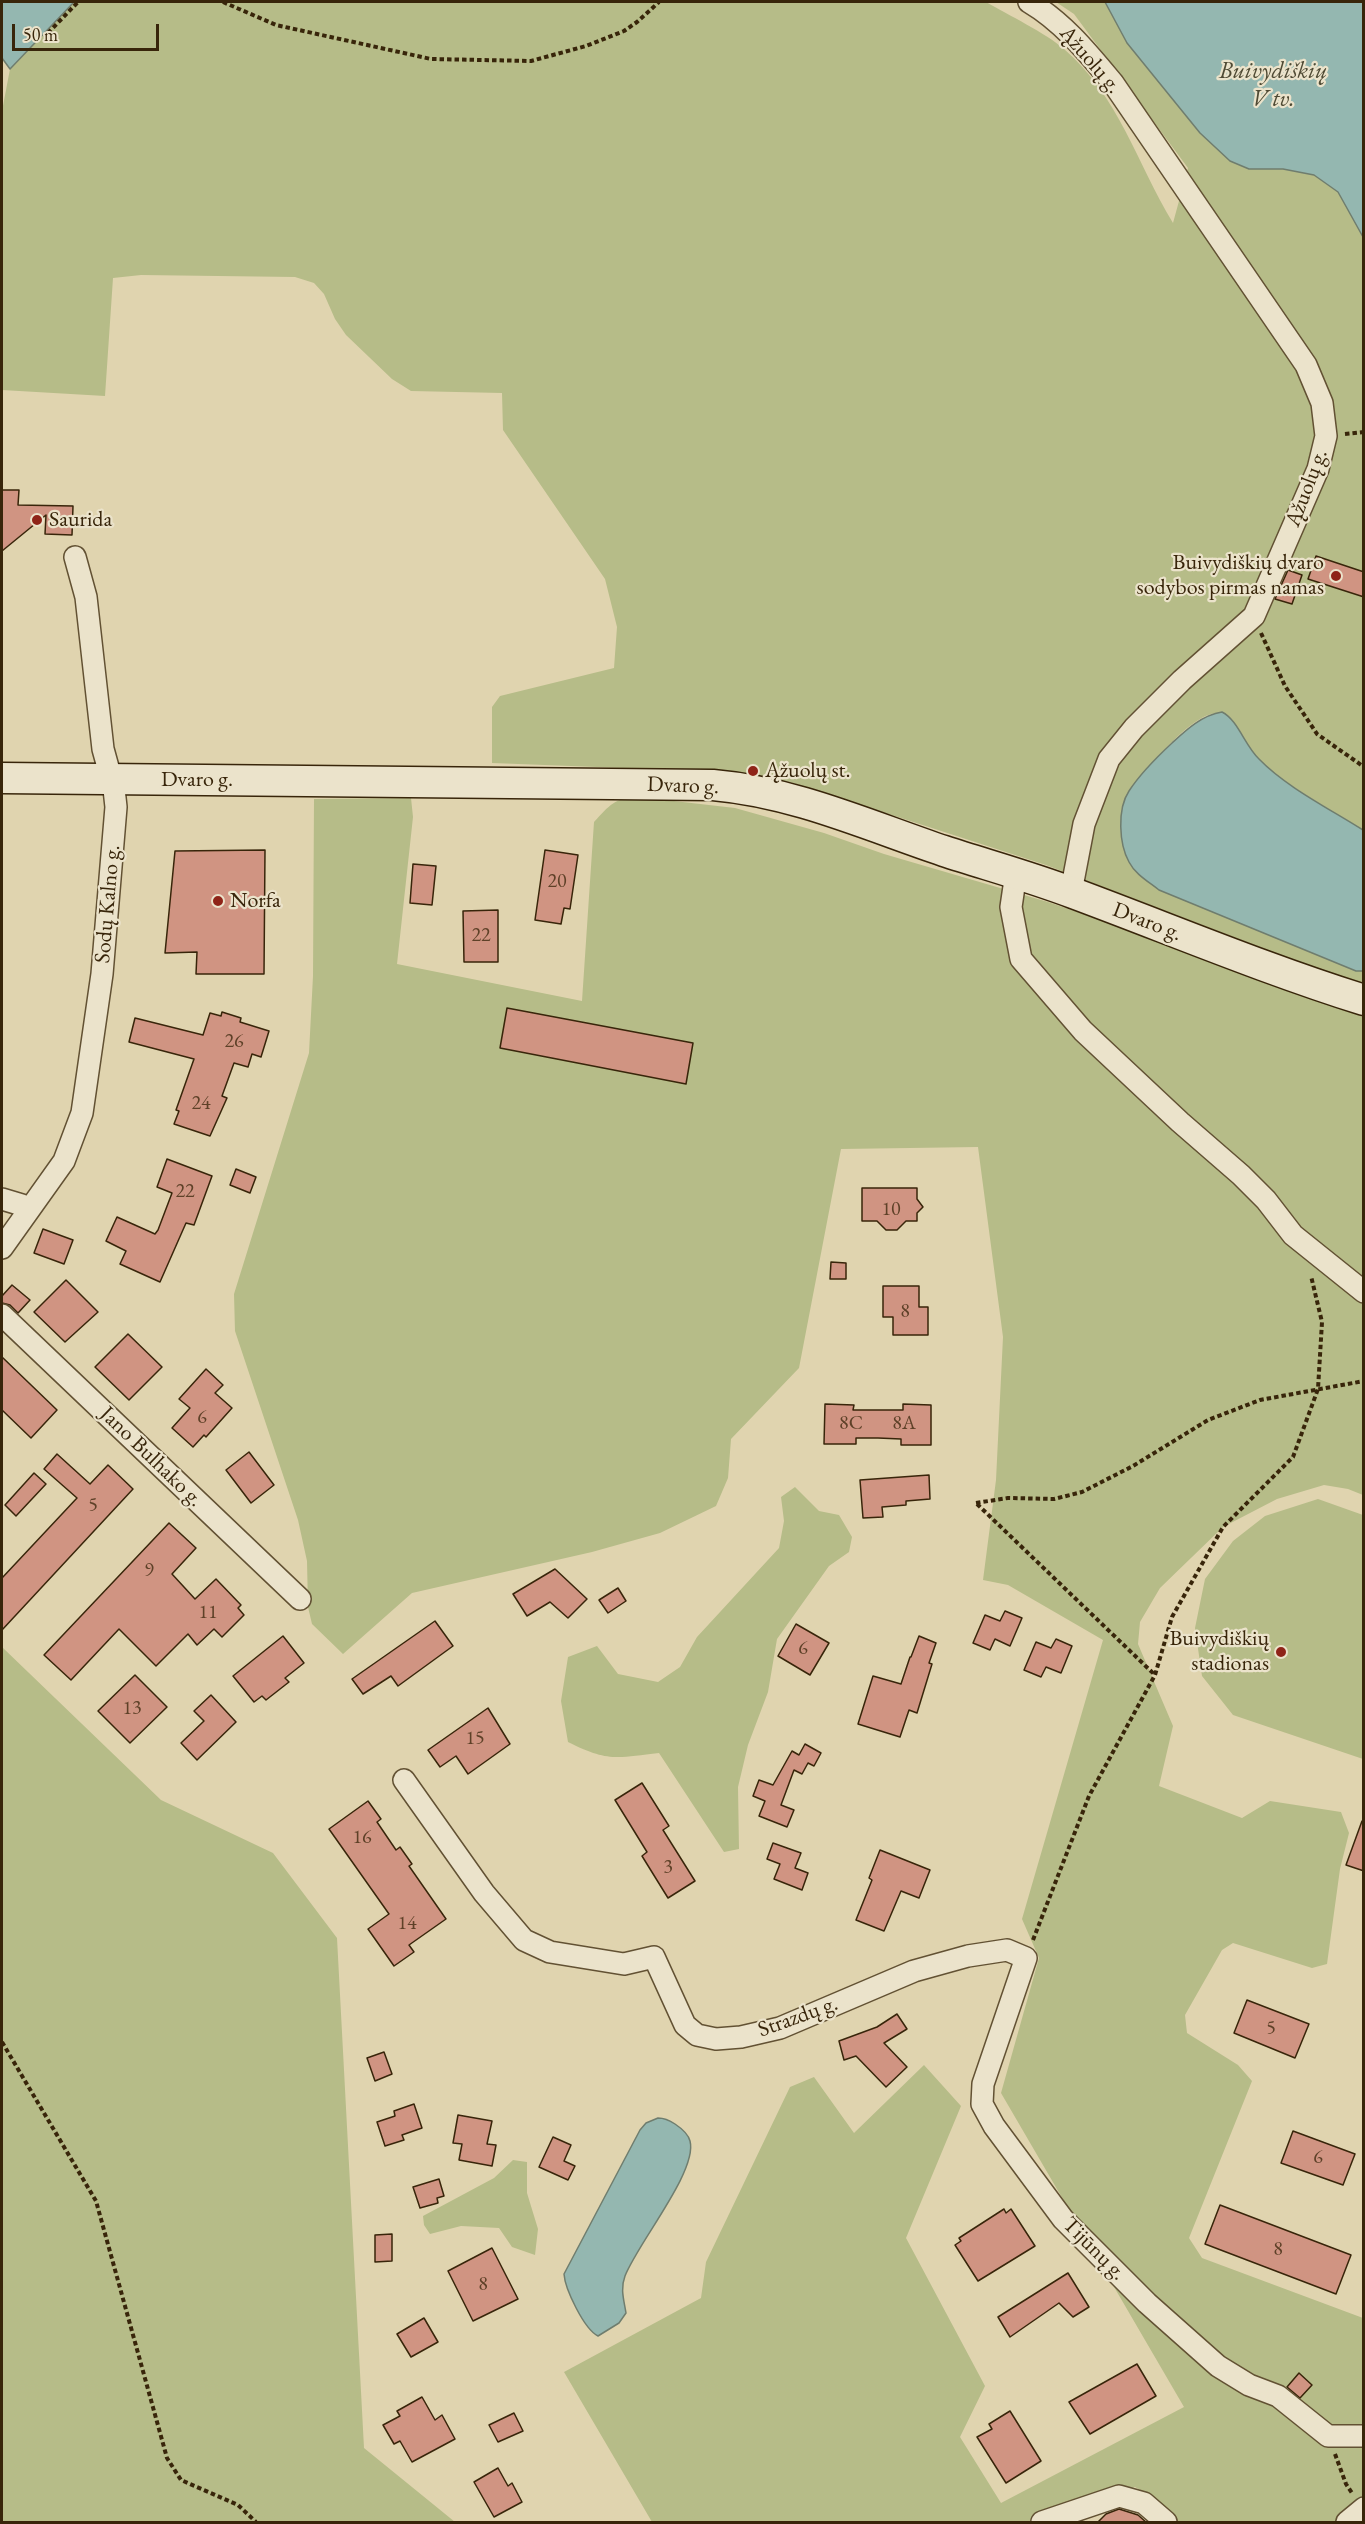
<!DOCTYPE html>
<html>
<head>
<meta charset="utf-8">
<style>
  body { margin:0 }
  #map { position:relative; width:1365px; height:2524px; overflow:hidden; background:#e0d4af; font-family:"EB Garamond",serif }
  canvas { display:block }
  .frame { position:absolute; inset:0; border:3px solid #38250a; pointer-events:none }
  .scale { position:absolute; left:12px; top:24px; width:147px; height:27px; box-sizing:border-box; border:3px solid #38250a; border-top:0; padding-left:8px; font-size:18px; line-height:21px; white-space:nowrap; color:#38250a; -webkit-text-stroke:4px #ebe3cb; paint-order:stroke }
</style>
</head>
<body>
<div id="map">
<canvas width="1365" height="2524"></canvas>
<div class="frame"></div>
<div class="scale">50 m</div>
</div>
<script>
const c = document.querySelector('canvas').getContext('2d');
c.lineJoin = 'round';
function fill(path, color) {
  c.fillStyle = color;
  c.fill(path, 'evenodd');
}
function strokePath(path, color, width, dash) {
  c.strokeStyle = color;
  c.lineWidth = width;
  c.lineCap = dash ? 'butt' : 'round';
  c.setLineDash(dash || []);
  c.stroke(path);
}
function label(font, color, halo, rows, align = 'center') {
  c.font = font + ' "EB Garamond",serif';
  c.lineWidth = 4.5;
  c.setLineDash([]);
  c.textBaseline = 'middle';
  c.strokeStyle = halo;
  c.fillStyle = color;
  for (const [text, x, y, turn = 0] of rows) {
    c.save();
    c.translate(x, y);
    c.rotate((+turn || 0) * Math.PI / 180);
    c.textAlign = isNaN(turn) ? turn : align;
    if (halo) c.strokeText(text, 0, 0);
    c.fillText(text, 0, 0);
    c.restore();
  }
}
fill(new Path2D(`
  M 73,2 L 986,2 C 1008,15 1046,33 1064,49 C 1120,98 1136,162 1173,223 L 1188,168 L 1074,14 L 1056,2 L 1105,2 L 1127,43 L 1200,133 L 1249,169 L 1283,169 L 1314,175 L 1338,192 L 1364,237 L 1363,830 C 1332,810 1284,785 1258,759 C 1246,746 1239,730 1229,716 C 1224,715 1216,713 1211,714 C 1182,723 1147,770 1128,793 L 1159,890 L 1356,971 L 1363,971 L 1363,984 L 1317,969 L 1046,865 L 790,782 L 702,771 L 492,763 L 492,707 L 500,696 L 614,668 L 617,627 L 605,579 L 503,430 L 502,393 L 411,391 L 392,379 L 346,335 L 335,319 L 324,294 L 314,283 L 295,277 L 141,275 L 113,278 L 105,396 L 2,390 L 2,111 L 10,69 Z
  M 639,797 L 735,808 L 824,833 L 884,854 L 1048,902 L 1216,959 L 1363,1017 L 1363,1495 L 1348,1489 L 1324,1485 L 1277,1499 L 1223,1527 L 1160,1588 L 1140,1622 L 1138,1644 L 1173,1726 L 1159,1786 L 1242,1818 L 1270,1801 L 1341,1812 L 1349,1833 L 1340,1869 L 1327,1964 L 1312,1968 L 1233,1943 L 1222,1950 L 1185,2015 L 1187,2033 L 1238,2065 L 1252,2081 L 1189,2238 L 1202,2258 L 1363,2318 L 1363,2522 L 1174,2522 L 1144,2492 L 1135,2487 L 1030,2522 L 652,2522 L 564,2372 L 701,2298 L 706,2262 L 790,2087 L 814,2077 L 854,2133 L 924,2065 L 961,2106 L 906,2238 L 985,2386 L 960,2437 L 1001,2503 L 1184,2407 L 1001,2093 L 1039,1958 L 1022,1919 L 1103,1640 L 1008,1585 L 983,1580 L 996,1480 L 1003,1337 L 978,1147 L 841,1149 L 799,1368 L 731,1439 L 728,1478 L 716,1506 L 660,1533 L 592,1552 L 412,1593 L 343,1654 L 312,1624 L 308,1607 L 307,1561 L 298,1520 L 235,1331 L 234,1294 L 309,1053 L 313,976 L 314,799 L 411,798 L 413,817 L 397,964 L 582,1001 L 594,822 C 610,805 614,798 639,797 Z
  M 795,1487 L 819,1511 L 839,1515 L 852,1537 L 849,1552 L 829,1566 L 777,1639 L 768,1692 L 748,1745 L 738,1787 L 739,1849 L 724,1852 L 659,1753 C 616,1758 608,1762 568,1742 L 561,1701 L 568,1657 L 597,1646 L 618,1674 L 658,1682 L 680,1667 L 697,1637 L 779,1548 L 784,1521 L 781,1497 Z
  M 1318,1499 L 1363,1515 L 1363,1759 L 1233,1715 L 1202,1676 L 1195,1628 L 1205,1579 L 1233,1541 L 1265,1516 Z
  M 2,1647 L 161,1800 L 273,1853 L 337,1938 L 364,2448 L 455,2522 L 2,2522 Z
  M 513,2160 L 527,2162 L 527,2193 L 538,2229 L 535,2255 L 512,2247 L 499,2228 L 461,2226 L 430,2234 L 424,2225 L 423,2216 L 494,2178 Z`), '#b6bc88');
const water = new Path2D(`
  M 2,2 L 74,2 L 10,69 L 2,58 Z
  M 1105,2 L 1363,2 L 1363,237 L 1338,192 L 1314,175 L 1283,169 L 1249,169 L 1230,161 L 1200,133 L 1127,43 Z
  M 1222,712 C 1238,720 1245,746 1259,759 C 1286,787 1330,809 1363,830 L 1363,971 L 1356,971 L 1159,890 C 1149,882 1135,874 1129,862 C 1119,844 1117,809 1129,791 C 1140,774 1157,757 1172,743 C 1186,730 1202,715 1222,712 Z
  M 658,2118 C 665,2118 669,2120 675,2124 C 681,2128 688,2133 690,2141 C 698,2171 637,2244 625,2276 C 620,2289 624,2300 626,2313 L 619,2323 L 598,2336 C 584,2329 565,2289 564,2274 L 640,2130 L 646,2123 Z`);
fill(water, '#94b7b0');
strokePath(water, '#6f7d6e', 1.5);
const building = new Path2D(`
  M 2,490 L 19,490 L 18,505 L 73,506 L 72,535 L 45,534 L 46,515 L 2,551 Z
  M 1316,556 L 1364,572 L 1364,597 L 1308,579 Z
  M 1288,570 L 1302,575 L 1292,604 L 1275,599 Z
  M 265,850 L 264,974 L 196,974 L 197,952 L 165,953 L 175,851 Z
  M 545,850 L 578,855 L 570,909 L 564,908 L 561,924 L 535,920 Z
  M 413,864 L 436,866 L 432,905 L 410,903 Z
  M 498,910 L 498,962 L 464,962 L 463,911 Z
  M 507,1008 L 693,1043 L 686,1084 L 500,1048 Z
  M 222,1012 L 241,1018 L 240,1022 L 269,1031 L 261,1057 L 252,1054 L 248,1067 L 234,1063 L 222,1096 L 227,1098 L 210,1136 L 174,1124 L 179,1111 L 176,1110 L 194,1059 L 129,1042 L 135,1018 L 203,1035 L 210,1013 L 221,1016 Z
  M 167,1159 L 212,1176 L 194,1225 L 186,1223 L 160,1282 L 120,1264 L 126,1251 L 106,1241 L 117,1217 L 155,1234 L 158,1230 L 172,1193 L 157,1187 Z
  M 236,1169 L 256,1177 L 250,1193 L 230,1185 Z
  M 862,1188 L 917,1188 L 917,1199 L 923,1207 L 917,1213 L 917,1221 L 906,1221 L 897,1230 L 886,1230 L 877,1221 L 862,1221 Z
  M 43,1229 L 73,1240 L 64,1264 L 34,1253 Z
  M 831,1262 L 846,1263 L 846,1279 L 830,1279 Z
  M 66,1280 L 98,1312 L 65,1342 L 34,1312 Z
  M 12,1285 L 30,1300 L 18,1313 L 10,1305 L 2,1303 L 2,1296 Z
  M 883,1286 L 919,1286 L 919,1307 L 928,1307 L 928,1335 L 893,1335 L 893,1317 L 883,1317 Z
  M 128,1334 L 162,1367 L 129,1400 L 95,1367 Z
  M 2,1357 L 57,1410 L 31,1438 L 2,1410 Z
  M 206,1369 L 223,1385 L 215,1393 L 232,1408 L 206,1437 L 204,1435 L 193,1447 L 172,1428 L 190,1408 L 179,1399 Z
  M 825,1404 L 854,1405 L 853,1410 L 903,1410 L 903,1404 L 931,1405 L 931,1445 L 901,1445 L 901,1439 L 878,1438 L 856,1438 L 856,1444 L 824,1444 Z
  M 249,1452 L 274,1485 L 251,1503 L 226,1470 Z
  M 57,1454 L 90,1484 L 108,1465 L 133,1489 L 2,1630 L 2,1578 L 77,1498 L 44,1469 Z
  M 34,1473 L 46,1484 L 16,1516 L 5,1505 Z
  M 929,1475 L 930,1499 L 906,1501 L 906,1505 L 882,1507 L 883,1517 L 863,1518 L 860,1480 Z
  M 169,1523 L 196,1548 L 172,1574 L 195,1599 L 216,1579 L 241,1605 L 238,1608 L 244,1615 L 222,1637 L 214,1629 L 197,1645 L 188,1634 L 156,1666 L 119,1629 L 71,1680 L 44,1655 Z
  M 555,1569 L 587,1599 L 568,1618 L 550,1602 L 527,1616 L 513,1594 Z
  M 618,1588 L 626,1601 L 608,1613 L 599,1600 Z
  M 1005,1611 L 1022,1618 L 1010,1646 L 995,1639 L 990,1650 L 973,1643 L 985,1615 L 1000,1621 Z
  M 435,1621 L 453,1646 L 398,1686 L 391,1676 L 363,1694 L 352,1679 Z
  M 796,1624 L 829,1643 L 810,1675 L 778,1656 Z
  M 283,1636 L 304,1663 L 285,1678 L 289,1682 L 266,1700 L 262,1696 L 254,1702 L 233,1676 Z
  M 919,1636 L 936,1643 L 929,1663 L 932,1664 L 917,1713 L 909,1710 L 900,1737 L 858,1724 L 873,1676 L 901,1684 L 910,1657 L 911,1657 Z
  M 1056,1639 L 1072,1646 L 1061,1673 L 1046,1667 L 1041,1677 L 1024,1670 L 1036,1642 L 1051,1648 Z
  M 135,1675 L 167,1707 L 130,1743 L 98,1711 Z
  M 211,1695 L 236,1722 L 197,1760 L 181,1743 L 204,1721 L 194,1711 Z
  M 488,1708 L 510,1744 L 468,1774 L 456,1756 L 440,1767 L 428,1750 Z
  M 805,1744 L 821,1753 L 814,1766 L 808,1763 L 802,1774 L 794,1770 L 781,1805 L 794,1810 L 787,1827 L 759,1816 L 765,1801 L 753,1796 L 759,1780 L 773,1785 L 792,1751 L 799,1755 Z
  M 642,1783 L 669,1826 L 663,1830 L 695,1881 L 668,1898 L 642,1856 L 647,1852 L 615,1800 Z
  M 368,1801 L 381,1819 L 377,1822 L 396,1850 L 400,1847 L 412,1864 L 409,1866 L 446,1919 L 409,1945 L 414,1952 L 394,1966 L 368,1929 L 389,1914 L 329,1829 Z
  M 1362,1821 L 1364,1821 L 1364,1871 L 1346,1865 Z
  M 773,1843 L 801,1853 L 795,1868 L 808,1873 L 802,1890 L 774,1879 L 780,1864 L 767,1859 Z
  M 880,1850 L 930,1870 L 919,1898 L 901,1891 L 884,1931 L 856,1920 L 872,1880 L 869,1878 Z
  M 1247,2000 L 1309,2024 L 1295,2058 L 1234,2033 Z
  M 897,2014 L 907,2029 L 884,2043 L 907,2067 L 886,2087 L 856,2056 L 844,2060 L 839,2041 L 877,2027 Z
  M 384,2052 L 392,2074 L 375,2081 L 367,2058 Z
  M 414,2104 L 422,2128 L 402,2135 L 404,2140 L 385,2146 L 377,2122 L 395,2116 L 394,2111 Z
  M 458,2115 L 492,2121 L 487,2144 L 496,2145 L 492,2166 L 459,2160 L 462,2144 L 453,2143 Z
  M 1293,2131 L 1355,2154 L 1343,2185 L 1281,2163 Z
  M 553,2137 L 571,2145 L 564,2161 L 575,2166 L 568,2180 L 539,2167 Z
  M 439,2179 L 444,2196 L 437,2198 L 438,2203 L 420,2208 L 413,2187 Z
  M 1220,2205 L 1351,2255 L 1336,2294 L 1205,2244 Z
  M 1004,2209 L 1006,2213 L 1011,2209 L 1035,2246 L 978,2281 L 955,2245 L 961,2241 L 959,2238 Z
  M 392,2234 L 392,2261 L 375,2262 L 375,2235 Z
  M 492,2248 L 518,2299 L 473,2321 L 448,2271 Z
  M 1068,2273 L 1089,2307 L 1073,2317 L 1059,2303 L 1010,2337 L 998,2317 Z
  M 424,2318 L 438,2342 L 411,2357 L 397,2334 Z
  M 1137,2364 L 1156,2396 L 1090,2434 L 1069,2402 Z
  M 1299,2373 L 1312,2385 L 1300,2398 L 1287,2387 Z
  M 422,2397 L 435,2420 L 442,2415 L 455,2439 L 412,2462 L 400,2441 L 394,2444 L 383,2425 L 400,2416 L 397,2411 Z
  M 1010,2411 L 1041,2461 L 1006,2483 L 977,2437 L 992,2429 L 989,2424 Z
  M 514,2413 L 523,2431 L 498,2442 L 489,2425 Z
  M 498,2468 L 508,2486 L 512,2483 L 522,2502 L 494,2517 L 474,2482 Z
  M 1119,2509 L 1138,2515 L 1147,2523 L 1097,2523 L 1106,2514 Z`);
fill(building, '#d09482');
strokePath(building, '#38250a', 1.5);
const minor = new Path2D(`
  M 1029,2 C 1063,22 1088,53 1113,83 L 1306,365 L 1322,403 L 1326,436 L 1318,469 L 1254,616 L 1182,680 L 1134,728 L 1109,759 L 1084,824 L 1071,892
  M 1016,873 L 1011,907 L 1021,959 L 1083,1031 L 1180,1122 L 1241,1175 L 1266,1200 L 1293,1235 L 1364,1292
  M 2,1199 L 22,1205 L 29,1209
  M 2,1248 L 64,1161 L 82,1113 L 102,974 L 116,807 L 114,789 L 103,749 L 86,597 L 75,557
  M 2,1315 L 300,1599
  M 404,1780 L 484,1893 L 524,1940 L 550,1952 L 624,1964 L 654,1957 L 685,2025 L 697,2035 L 716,2039 L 741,2037 L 780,2028 L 914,1971 L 968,1956 L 1007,1950 L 1026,1958 L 983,2084 L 982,2104 L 994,2126 L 1063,2219 L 1147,2303 L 1218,2366 L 1249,2385 L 1278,2396 L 1328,2436 L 1364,2436
  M 1042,2522 L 1119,2496 L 1144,2503 L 1166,2522
  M 1347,2522 L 1364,2508`);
const secondary = new Path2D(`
  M 2,778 L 713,785 C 794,792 867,825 944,851 C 987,865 1031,877 1073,893 C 1170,929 1265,969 1364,1000`);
strokePath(minor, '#625133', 24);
strokePath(secondary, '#38250a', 33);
strokePath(new Path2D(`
  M 223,2 L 276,25 L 431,59 L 531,61 L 586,46 L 624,31 L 637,22 L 659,2
  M 48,33 L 78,2
  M 1345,434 L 1364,432
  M 1261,633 L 1285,686 L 1317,734 L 1364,767
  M 976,1503 L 1008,1498 L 1054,1499 L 1082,1492 L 1133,1466 L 1208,1420 L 1260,1400 L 1364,1381
  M 977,1504 L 1155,1675
  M 1033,1940 L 1089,1796 L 1155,1675 L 1172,1617 L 1223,1527 L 1293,1457 L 1318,1389 L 1322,1322 L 1311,1276
  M 2,2042 L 96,2201 L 167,2458 L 181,2480 L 238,2505 L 256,2522
  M 1335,2454 L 1346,2484 L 1352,2493`), '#38250a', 4, [4.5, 3]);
strokePath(minor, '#ebe3cb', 21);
strokePath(secondary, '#ebe3cb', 30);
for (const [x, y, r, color] of [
  [37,520,6,"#8f2418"],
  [1336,576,6,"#8f2418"],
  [753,771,6,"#8f2418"],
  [218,901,6,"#8f2418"],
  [1281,1652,6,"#8f2418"]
]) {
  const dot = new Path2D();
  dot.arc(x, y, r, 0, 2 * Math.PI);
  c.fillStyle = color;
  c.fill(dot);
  strokePath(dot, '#ebe3cb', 2);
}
label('20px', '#5e4128', null, [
  ["20",557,882],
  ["22",481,936],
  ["26",234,1042],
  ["24",201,1104],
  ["22",185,1192],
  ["10",891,1210],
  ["8",905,1312],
  ["6",202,1418],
  ["8C",851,1424],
  ["8A",904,1424],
  ["5",93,1506],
  ["9",149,1571],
  ["11",208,1613],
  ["6",803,1649],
  ["13",132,1709],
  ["15",475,1739],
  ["16",362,1838],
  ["3",668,1868],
  ["14",407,1924],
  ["5",1271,2029],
  ["6",1318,2158],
  ["8",1278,2250],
  ["8",483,2285]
]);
label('22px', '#38250a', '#ebe3cb', [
  ["Ąžuolų g.",1090,60,49],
  ["Ąžuolų g.",1307,488,-69],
  ["Dvaro g.",197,780],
  ["Dvaro g.",683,786,2],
  ["Sodų Kalno g.",108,904,-85],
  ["Dvaro g.",1147,922,21],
  ["Jano Bulhako g.",151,1457,44],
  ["Strazdų g.",798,2017,-20],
  ["Tijūnų g.",1094,2249,45]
]);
label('22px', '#38250a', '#ebe3cb', [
  ["Saurida",49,520],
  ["Buivydiškių dvaro",1324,563,"right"],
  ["sodybos pirmas namas",1324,588,"right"],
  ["Ąžuolų st.",765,771],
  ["Norfa",230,901],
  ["Buivydiškių",1269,1639,"right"],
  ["stadionas",1269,1664,"right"]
], 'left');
label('italic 24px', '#4f4a34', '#ebe3cb', [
  ["Buivydiškių",1273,71],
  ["V tv.",1273,99]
]);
</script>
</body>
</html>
